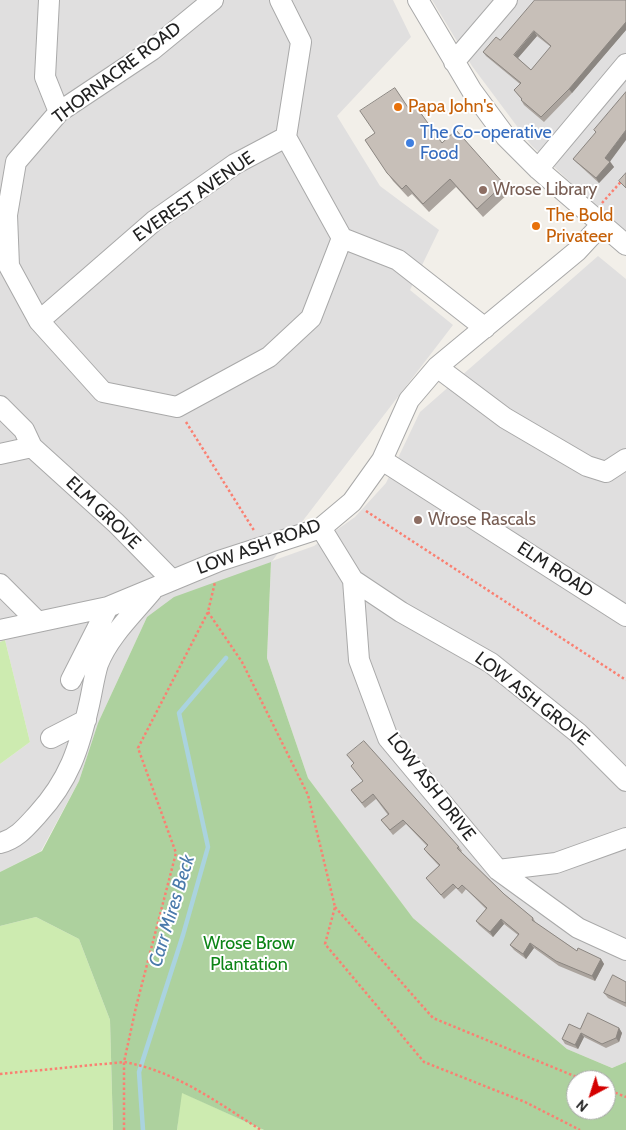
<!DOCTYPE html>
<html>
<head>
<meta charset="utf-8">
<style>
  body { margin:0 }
  #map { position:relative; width:626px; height:1130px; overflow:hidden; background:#f2efe9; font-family:Cabin,sans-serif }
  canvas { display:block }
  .north { position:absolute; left:566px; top:1070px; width:50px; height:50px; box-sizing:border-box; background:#fff; border:1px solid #a7a7a7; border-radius:50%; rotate:220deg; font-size:14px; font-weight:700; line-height:20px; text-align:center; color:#222 }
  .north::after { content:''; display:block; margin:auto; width:18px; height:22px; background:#d40000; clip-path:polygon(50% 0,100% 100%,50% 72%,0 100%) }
</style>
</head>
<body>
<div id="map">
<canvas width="626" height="1130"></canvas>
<div class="north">N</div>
</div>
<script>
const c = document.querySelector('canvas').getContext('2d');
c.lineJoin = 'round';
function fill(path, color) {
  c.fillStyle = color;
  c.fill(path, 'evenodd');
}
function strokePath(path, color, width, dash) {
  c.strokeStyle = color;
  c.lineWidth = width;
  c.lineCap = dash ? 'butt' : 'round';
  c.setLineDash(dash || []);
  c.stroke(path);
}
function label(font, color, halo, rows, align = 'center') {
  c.font = font + ' Cabin,sans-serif';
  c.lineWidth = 4;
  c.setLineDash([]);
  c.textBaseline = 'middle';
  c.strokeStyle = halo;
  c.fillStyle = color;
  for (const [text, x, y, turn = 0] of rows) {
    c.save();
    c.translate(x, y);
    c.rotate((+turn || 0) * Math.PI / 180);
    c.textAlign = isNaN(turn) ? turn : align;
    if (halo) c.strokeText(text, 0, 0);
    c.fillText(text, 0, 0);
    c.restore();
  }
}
fill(new Path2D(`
  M 0,0 L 393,0 L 411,37 L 337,116 L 380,186 L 439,230 L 410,290 L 453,325 L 272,561 L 314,546 L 355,517 L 386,483 L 420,412 L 598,256 L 626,279 L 626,1062 L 612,1068 L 567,1049 L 413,918 L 308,778 L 267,658 L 271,562 L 147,617 L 98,723 L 79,781 L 41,851 L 0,872 L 0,764 L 30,742 L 5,640 L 0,642 Z
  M 432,0 L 626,0 L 626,231 L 590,201 L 531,145 L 472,66 Z`), '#e0dfdf');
fill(new Path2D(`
  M 5,640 L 30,742 L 0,764 L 0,642 Z
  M 36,917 L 79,939 L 110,1020 L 113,1130 L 0,1130 L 0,926 Z
  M 181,1092 L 264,1130 L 177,1130 Z`), '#cdebb0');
fill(new Path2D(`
  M 271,562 L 267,658 L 308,778 L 413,918 L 567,1049 L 612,1068 L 626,1062 L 626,1130 L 264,1130 L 182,1093 L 177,1130 L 113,1130 L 110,1020 L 79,939 L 36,917 L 0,926 L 0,872 L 42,851 L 79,781 L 98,723 L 147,617 L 174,597 ZM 576,1080 L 606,1080 L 606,1110 L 576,1110 Z`), '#add19e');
strokePath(new Path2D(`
  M 143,1130 L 139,1072 L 183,935 L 208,847 L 179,713 L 226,658`), '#aad3df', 4.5);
const minor = new Path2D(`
  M 49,0 L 45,77 L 59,112
  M 213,0 L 152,50 L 59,112 L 16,162 L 7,215 L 9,266 L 39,321 L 103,392 L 177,407 L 269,357 L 311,318 L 342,238
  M 280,0 L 301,42 L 286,137 L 342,238 L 398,260 L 485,328
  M 418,0 L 472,91 L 506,137 L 538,169 L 626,245
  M 454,62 L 507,0
  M 538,169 L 626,64
  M 39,321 L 154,221 L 235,164 L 286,137
  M 437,367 L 505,418 L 587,466 L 606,472 L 626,459
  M 0,406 L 24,430 L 32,447 L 116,523 L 172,580
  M 0,454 L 32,447
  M 382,460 L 626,616
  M 321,528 L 353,580 L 359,660 L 388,738 L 498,870 L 578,928 L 626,950
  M 353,580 L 401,612 L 491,663 L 578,733 L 626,781
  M 0,584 L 37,621
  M 0,630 L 108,607 L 219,561 L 321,528 L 352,502 L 382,460 L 409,400 L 437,367 L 577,251 L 602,224
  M 71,680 L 108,607
  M 51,738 L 86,720
  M 0,843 C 17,839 27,826 38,814 C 69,780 79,749 89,705 C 92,692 94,677 98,664 C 109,636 133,614 152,591
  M 498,870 L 556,863 L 626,838`);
strokePath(minor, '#a9a9a9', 22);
strokePath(new Path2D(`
  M 602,203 L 626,176
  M 186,422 L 255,532
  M 366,511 L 626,680
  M 208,612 L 242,662 L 308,795 L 335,907 L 325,944 L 424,1062 L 525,1102 L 580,1130
  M 335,907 L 433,1018 L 584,1080
  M 0,1074 L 124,1062 C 176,1071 218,1103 261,1130
  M 606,1089 L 626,1097
  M 124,1130 L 124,1062 L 136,1007 L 176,853 L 138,748 L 208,612 L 215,582`), '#fa8072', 2.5, [2.5, 2.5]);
strokePath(minor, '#fff', 20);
fill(new Path2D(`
  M 626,0 L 626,30 L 572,93 L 544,122 L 524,105 L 521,100 L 522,100 L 514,90 L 520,84 L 486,56 L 483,52 L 500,40 ZM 537,36 L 551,47 L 531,70 L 518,58 Z
  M 626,92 L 610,161 L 614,167 L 599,183 L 577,163 L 573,159 L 596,133 L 594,130 Z
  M 409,109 L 442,143 L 504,184 L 510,192 L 483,217 L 456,187 L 429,212 L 412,194 L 408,197 L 393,181 L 365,140 Z
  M 347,755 L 459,847 L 462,851 L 461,852 L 504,894 L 533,918 L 536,923 L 577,951 L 601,959 L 604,964 L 595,981 L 559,966 L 534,948 L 526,959 L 514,950 L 510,945 L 518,935 L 504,924 L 493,937 L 479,925 L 476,921 L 486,909 L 466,889 L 462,894 L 456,888 L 444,899 L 426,878 L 439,866 L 427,853 L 424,849 L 427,846 L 406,824 L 393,835 L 381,820 L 388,815 L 376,799 L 365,808 L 351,790 L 363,781 L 351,766 L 354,764 Z
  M 626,982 L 626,1007 L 608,998 L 604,993 Z
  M 619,1028 L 622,1033 L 619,1042 L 606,1048 L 584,1037 L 578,1049 L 565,1044 L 562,1039 L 580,1029 Z`), '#aba49e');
fill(new Path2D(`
  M 626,22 L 626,30 L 572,93 L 569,89 Z
  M 534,31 L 537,36 L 517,59 L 514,55 Z
  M 626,130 L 626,140 L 609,163 L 605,158 Z
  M 610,162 L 614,167 L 599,183 L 596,178 Z
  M 501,919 L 504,924 L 493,937 L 490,932 Z
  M 530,943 L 534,948 L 526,959 L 523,954 Z
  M 601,959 L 604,964 L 595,981 L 592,976 Z
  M 619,1028 L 622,1033 L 619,1042 L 616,1038 Z
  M 581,1033 L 584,1037 L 578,1049 L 575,1045 Z`), '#8b8681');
const building = new Path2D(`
  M 535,0 L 626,0 L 626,22 L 569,89 L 541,117 L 521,100 L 522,99 L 514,90 L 521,83 L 483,52 L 496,37 L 500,40 ZM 534,31 L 551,46 L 531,70 L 514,55 Z
  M 395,88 L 409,109 L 415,105 L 442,143 L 456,130 L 504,184 L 477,209 L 450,179 L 423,204 L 406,185 L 402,189 L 387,173 L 365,140 L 375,133 L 360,111 Z
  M 626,92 L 626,130 L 605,158 L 610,162 L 596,178 L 573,159 L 596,132 L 594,130 Z
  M 626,173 L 626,188 L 619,181 Z
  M 364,741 L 459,847 L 457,848 L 504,894 L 533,918 L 532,920 L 577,951 L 578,948 L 601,959 L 592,976 L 556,961 L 530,943 L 523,954 L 510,945 L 519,934 L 501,919 L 490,932 L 476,921 L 487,908 L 462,885 L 458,889 L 453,884 L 441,895 L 426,878 L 440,865 L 424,849 L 428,845 L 403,820 L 390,830 L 381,820 L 389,814 L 373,794 L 362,803 L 351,790 L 363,781 L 351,766 L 354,763 L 347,755 Z
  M 613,975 L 626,982 L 626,1003 L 621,1001 L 604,993 Z
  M 588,1013 L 619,1028 L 616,1038 L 602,1044 L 581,1033 L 575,1045 L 562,1039 L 569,1024 L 580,1029 Z`);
fill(building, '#c7bfb8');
strokePath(building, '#8b8681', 1);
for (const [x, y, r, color] of [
  [398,107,5,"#e8710a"],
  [410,143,5,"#3f7fe0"],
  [483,190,5,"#8d6e63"],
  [536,226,5,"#e8710a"],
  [418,520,5,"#8d6e63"]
]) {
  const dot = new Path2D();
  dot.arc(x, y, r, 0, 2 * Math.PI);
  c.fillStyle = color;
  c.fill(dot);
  strokePath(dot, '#fff', 2);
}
label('18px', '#222', '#fff', [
  ["THORNACRE ROAD",117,73,-37],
  ["EVEREST AVENUE",194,197,-35],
  ["ELM GROVE",103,513,44],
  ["LOW ASH ROAD",259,547,-20],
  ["ELM ROAD",555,570,33],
  ["LOW ASH GROVE",532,699,38],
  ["LOW ASH DRIVE",431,787,52]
]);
label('18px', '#c56008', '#fff', [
  ["Papa John's",408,107],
  ["The Bold",546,216],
  ["Privateer",546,237]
], 'left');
label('18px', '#366cbe', '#fff', [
  ["The Co-operative",420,133],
  ["Food",420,154]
], 'left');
label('18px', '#785e54', '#fff', [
  ["Wrose Library",493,190],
  ["Wrose Rascals",428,520]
], 'left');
label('18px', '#0c8416', '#fff', [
  ["Wrose Brow",249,944],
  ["Plantation",249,965]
]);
label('italic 19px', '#4a7aab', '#fff', [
  ["Carr Mires Beck",172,911,-73]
]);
</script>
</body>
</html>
